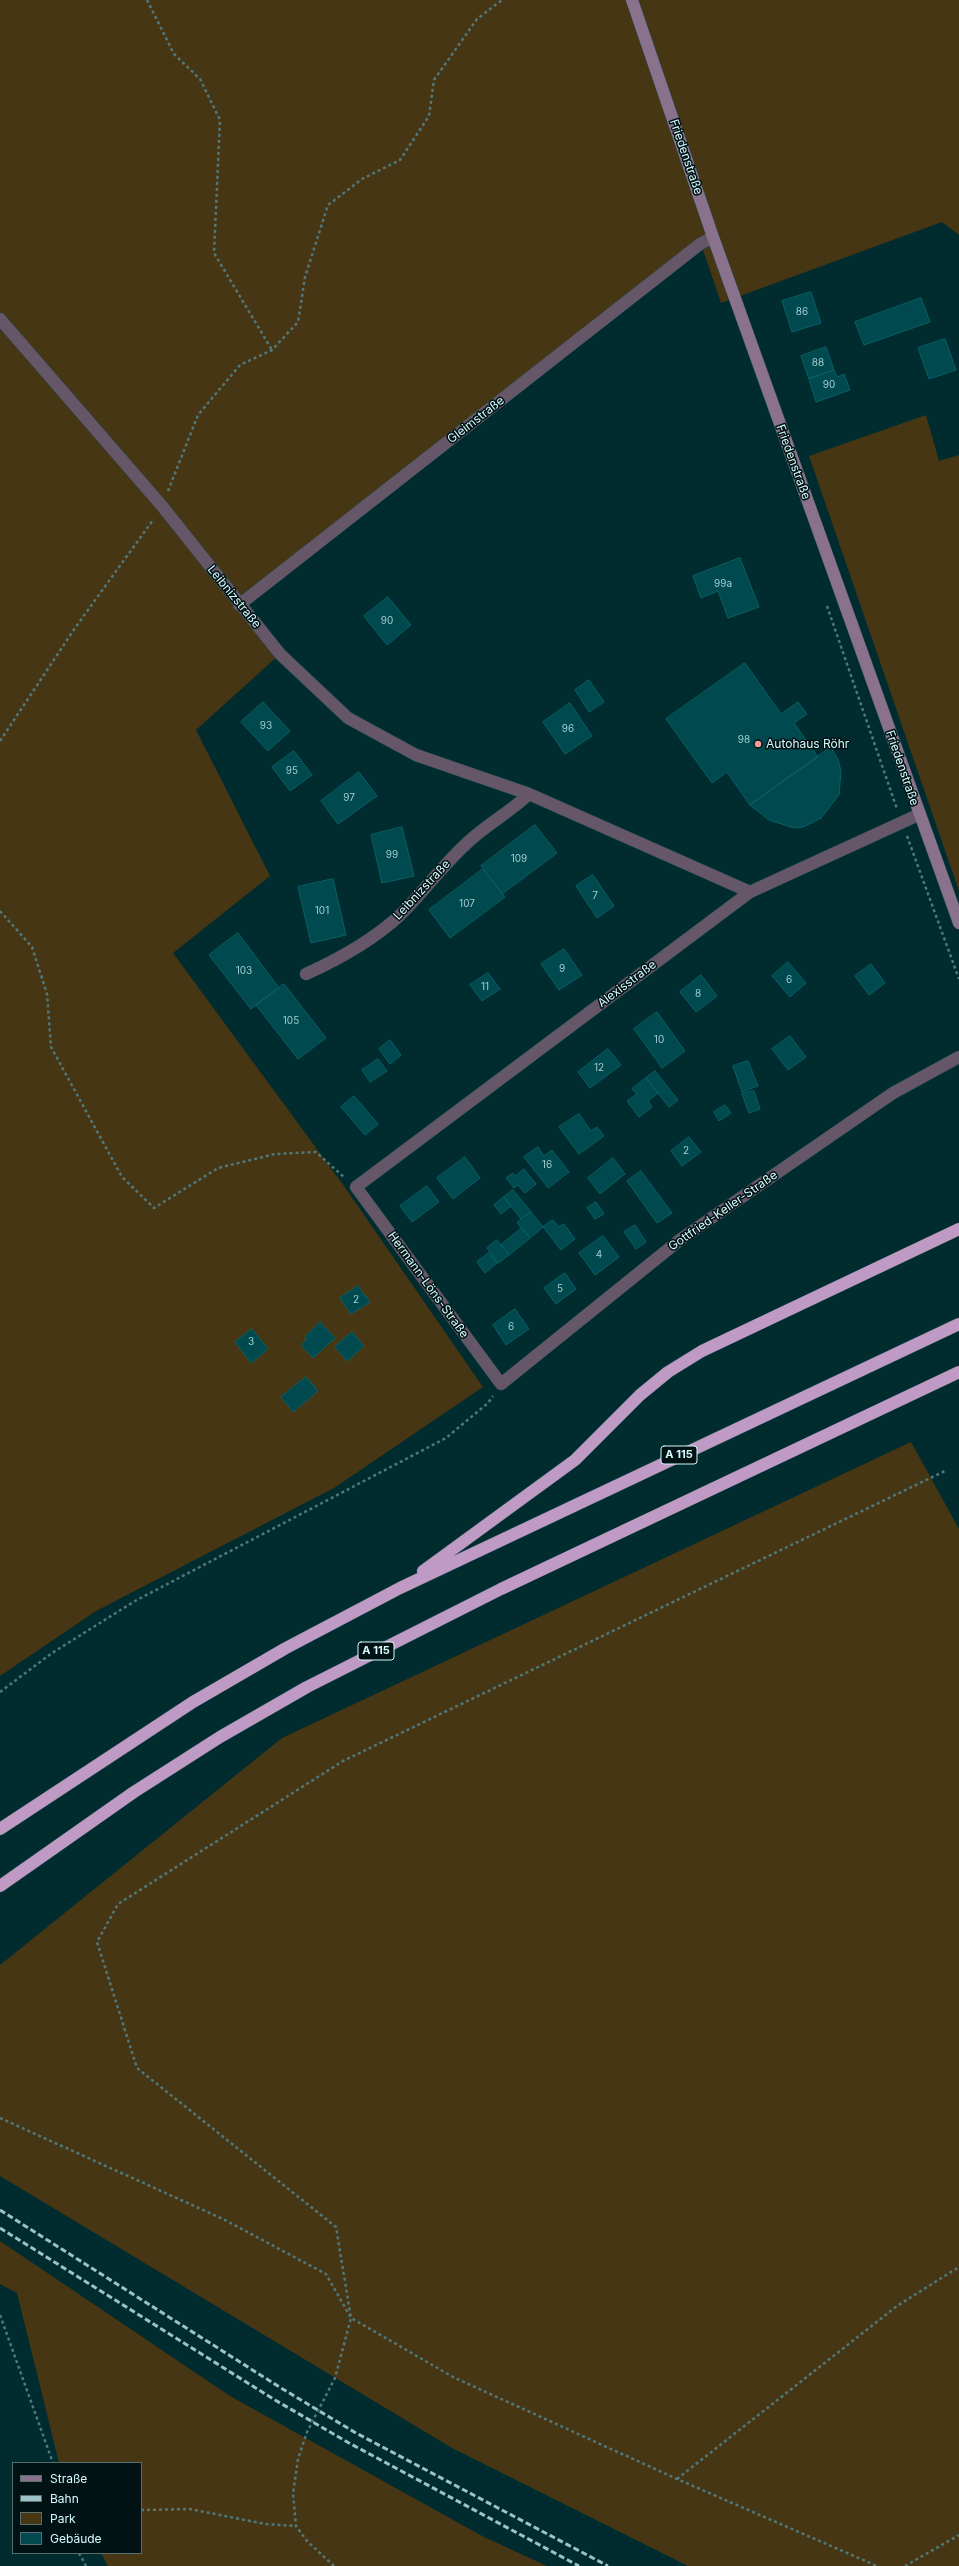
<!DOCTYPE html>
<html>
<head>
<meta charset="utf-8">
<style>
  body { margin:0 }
  #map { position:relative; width:959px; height:2566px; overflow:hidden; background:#012c2f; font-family:Inter,sans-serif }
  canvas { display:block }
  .legend { position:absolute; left:12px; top:2462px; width:130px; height:92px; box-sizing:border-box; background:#001214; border:1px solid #566f71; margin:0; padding:5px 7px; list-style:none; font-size:12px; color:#d6fafd }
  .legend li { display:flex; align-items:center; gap:8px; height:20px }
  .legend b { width:20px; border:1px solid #566f71 }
</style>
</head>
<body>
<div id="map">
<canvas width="959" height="2566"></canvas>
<ul class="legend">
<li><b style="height:5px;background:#8a728d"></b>Straße</li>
<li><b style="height:5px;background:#9cc2c5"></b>Bahn</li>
<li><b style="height:11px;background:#473613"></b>Park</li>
<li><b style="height:11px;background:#00494e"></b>Gebäude</li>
</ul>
</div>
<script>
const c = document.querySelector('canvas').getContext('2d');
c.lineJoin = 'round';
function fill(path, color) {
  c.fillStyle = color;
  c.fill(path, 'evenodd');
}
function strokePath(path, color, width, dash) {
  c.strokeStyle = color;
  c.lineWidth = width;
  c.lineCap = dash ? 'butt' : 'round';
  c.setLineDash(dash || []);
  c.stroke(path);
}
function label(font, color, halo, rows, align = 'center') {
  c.font = font + ' Inter,sans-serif';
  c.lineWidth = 3;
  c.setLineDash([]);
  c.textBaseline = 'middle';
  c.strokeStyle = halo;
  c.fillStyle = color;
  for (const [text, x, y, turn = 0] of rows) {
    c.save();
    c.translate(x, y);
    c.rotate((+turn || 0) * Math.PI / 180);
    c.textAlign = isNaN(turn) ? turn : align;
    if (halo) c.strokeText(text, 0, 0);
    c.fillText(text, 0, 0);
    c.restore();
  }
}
fill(new Path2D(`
  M 0,0 L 959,0 L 959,235 L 942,222 L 721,303 L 701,244 L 239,605 L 280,654 L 196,730 L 270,876 L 173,953 L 344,1186 L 483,1387 L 334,1488 L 96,1611 L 0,1676 Z
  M 926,415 L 939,461 L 959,455 L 959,891 L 809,456 Z
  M 911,1442 L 959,1529 L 959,2566 L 688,2566 L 452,2448 L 0,2176 L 0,1965 L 282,1738 Z
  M 0,2241 L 230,2396 L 484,2537 L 547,2566 L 108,2566 L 101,2553 L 141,2553 L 141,2463 L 59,2463 L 17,2293 L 0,2284 Z`), '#473613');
const building = new Path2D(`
  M 811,292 L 821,323 L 792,332 L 782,301 Z
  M 921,298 L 930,322 L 864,345 L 855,322 Z
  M 945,339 L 956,370 L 929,379 L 918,348 Z
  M 826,347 L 834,370 L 809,379 L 801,356 Z
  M 834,370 L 837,377 L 844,374 L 850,390 L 816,402 L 809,379 Z
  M 740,558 L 759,607 L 728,618 L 718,591 L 701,598 L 693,576 Z
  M 388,597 L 411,625 L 387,645 L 364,616 Z
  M 745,663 L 781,714 L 798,702 L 807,714 L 794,723 L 818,757 L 750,805 L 727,772 L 712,783 L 666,719 Z
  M 589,680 L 604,702 L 589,712 L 575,690 Z
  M 263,702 L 290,731 L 268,751 L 241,722 Z
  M 570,703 L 592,736 L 565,754 L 543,722 Z
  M 831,747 L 838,760 L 841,771 L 839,795 L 821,818 L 803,827 L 794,828 L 769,820 L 750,805 Z
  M 294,751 L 312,775 L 290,791 L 272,767 Z
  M 359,772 L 377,796 L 338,824 L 321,801 Z
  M 535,825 L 557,853 L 502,894 L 481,866 Z
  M 402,827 L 414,876 L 382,883 L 371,835 Z
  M 483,869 L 505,897 L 450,938 L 429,910 Z
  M 593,875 L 614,906 L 597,918 L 576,886 Z
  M 333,879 L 346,935 L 311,943 L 298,887 Z
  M 238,933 L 279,988 L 251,1009 L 209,955 Z
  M 564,949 L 582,975 L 559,990 L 541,964 Z
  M 788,962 L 806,983 L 790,997 L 772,976 Z
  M 871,964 L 885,983 L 869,995 L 855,976 Z
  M 488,973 L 500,989 L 482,1001 L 470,985 Z
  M 701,975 L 717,996 L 696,1012 L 680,992 Z
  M 284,984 L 326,1038 L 298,1059 L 256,1005 Z
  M 657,1012 L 685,1051 L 662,1068 L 634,1029 Z
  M 790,1036 L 806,1057 L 788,1070 L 772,1049 Z
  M 390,1040 L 401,1055 L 390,1064 L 379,1049 Z
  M 608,1049 L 621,1065 L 590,1088 L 578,1072 Z
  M 378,1059 L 387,1071 L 370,1082 L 362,1070 Z
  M 748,1061 L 758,1086 L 742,1092 L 733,1066 Z
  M 655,1071 L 678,1100 L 669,1107 L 646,1078 Z
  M 646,1078 L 658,1093 L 648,1101 L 652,1107 L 639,1117 L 627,1101 L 637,1094 L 632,1089 Z
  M 754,1091 L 760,1109 L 749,1113 L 742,1094 Z
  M 354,1096 L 378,1124 L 365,1135 L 341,1107 Z
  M 725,1105 L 731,1113 L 719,1121 L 714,1112 Z
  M 579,1114 L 591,1131 L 597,1127 L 604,1136 L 579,1154 L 559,1127 Z
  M 689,1137 L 701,1152 L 682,1166 L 671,1151 Z
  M 538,1147 L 544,1156 L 552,1150 L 569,1172 L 548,1188 L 524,1157 Z
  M 465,1157 L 480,1178 L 453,1199 L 437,1178 Z
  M 613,1158 L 625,1174 L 600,1194 L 588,1178 Z
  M 524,1169 L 536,1184 L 525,1193 L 518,1185 L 514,1188 L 506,1178 L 513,1173 L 515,1176 Z
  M 641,1171 L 672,1213 L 657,1223 L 627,1181 Z
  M 427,1186 L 439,1202 L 412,1222 L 400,1206 Z
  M 513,1190 L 531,1212 L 521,1219 L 504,1197 Z
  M 504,1197 L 511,1206 L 501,1214 L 494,1205 Z
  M 596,1202 L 604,1214 L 595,1219 L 587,1208 Z
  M 531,1212 L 543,1227 L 530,1238 L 517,1223 Z
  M 553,1220 L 559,1227 L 564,1224 L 575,1239 L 561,1250 L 543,1227 Z
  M 635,1225 L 646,1242 L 636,1249 L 624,1232 Z
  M 522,1228 L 530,1238 L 509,1255 L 501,1245 Z
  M 603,1236 L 619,1257 L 595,1275 L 579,1253 Z
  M 497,1240 L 509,1255 L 498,1263 L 487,1248 Z
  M 489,1253 L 497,1263 L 485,1273 L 477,1262 Z
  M 565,1273 L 576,1289 L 556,1304 L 544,1288 Z
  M 358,1286 L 370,1302 L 351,1314 L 340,1298 Z
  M 515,1309 L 529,1329 L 506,1345 L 493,1325 Z
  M 320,1322 L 335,1338 L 313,1358 L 301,1345 L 307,1339 L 305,1337 Z
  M 252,1329 L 268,1349 L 251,1363 L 235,1342 Z
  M 352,1332 L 364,1346 L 347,1361 L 335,1347 Z
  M 306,1377 L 318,1391 L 293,1412 L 281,1397 Z`);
fill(building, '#00494e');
strokePath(building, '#086066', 1);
const street = new Path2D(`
  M 0,319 L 162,506 L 280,654 L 348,718 L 416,755 L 529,794 L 750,892
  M 239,605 L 700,244 L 713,237
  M 918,815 L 750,892 L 356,1187 L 501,1384 L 681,1239 L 893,1093 L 959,1057
  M 306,974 C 339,959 372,941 399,916 C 422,894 441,867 465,845 C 484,826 509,813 529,794`);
const secondary = new Path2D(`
  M 632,0 L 713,237 L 959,923`);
const highway = new Path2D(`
  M 423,1571 L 575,1460 L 640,1395 L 668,1372 L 702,1351 L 959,1229
  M 0,1829 L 193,1702 L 286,1648 L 400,1588 L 959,1324
  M 0,1886 L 134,1792 L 220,1737 L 307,1687 L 501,1589 L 959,1372`);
strokePath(street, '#1f494c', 13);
strokePath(secondary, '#1f494c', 13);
strokePath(highway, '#1f494c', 13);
strokePath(new Path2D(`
  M 147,0 L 174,54 L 200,79 L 220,120 L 214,253 L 272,350
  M 168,491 L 198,415 L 240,365 L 272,350 L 298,322 L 305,277 L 328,205 L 362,179 L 400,160 L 429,116 L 434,80 L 477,19 L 502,0
  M 827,606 L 897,809
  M 0,741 L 75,628 L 153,520
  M 907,836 L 959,979
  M 0,911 L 32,947 L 47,994 L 51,1047 L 122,1177 L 154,1208 L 218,1168 L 275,1154 L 316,1152 L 345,1178
  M 0,1692 L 52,1653 L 135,1601 L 446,1438 L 488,1403 L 493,1396
  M 0,2118 L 225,2220 L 326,2274 L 351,2318 L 453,2377 L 677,2479 L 877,2566
  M 0,2315 L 53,2463
  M 677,2479 L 897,2306 L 959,2267
  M 141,2510 L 190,2509 L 265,2524 L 296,2526
  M 79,2553 L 86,2566
  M 334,2566 L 307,2541 L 296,2526 L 293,2494 L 298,2459 L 307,2432 L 335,2378 L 351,2318 L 336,2227 L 137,2068 L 97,1942 L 118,1904 L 343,1761 L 947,1470
  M 905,2566 L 959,2535`), '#50787b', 2.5, [3, 3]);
strokePath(street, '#665768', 12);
strokePath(secondary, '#8a728d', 12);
strokePath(highway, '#bf9ac4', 12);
strokePath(new Path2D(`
  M 0,2210 L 281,2388 L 356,2433 L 608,2566
  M 0,2228 L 275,2400 L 349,2443 L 579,2566`), '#9cc2c5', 3, [6, 3]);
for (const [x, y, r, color] of [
  [758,744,4,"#f59b98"]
]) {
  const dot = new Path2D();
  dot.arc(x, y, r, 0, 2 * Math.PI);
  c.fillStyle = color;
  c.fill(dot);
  strokePath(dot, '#001214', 1.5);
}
label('10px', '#a0ced1', null, [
  ["86",802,312],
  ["88",818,363],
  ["90",829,385],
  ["99a",723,584],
  ["90",387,621],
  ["93",266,726],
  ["96",568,729],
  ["98",744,740],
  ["95",292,771],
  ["97",349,798],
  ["99",392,855],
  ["109",519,859],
  ["7",595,896],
  ["107",467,904],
  ["101",322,911],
  ["9",562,969],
  ["103",244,971],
  ["6",789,980],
  ["11",485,987],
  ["8",698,994],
  ["105",291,1021],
  ["10",659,1040],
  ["12",599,1068],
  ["2",686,1151],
  ["16",547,1165],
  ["4",599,1255],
  ["5",560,1289],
  ["2",356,1300],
  ["6",511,1327],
  ["3",251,1342]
]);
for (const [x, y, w] of [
  [679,1455,36],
  [376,1651,36]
]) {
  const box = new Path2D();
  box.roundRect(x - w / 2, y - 9, w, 18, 3);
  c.fillStyle = '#001214';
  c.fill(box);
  strokePath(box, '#d6fafd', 1);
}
label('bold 11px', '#d6fafd', null, [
  ["A 115",679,1455],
  ["A 115",376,1651]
]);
label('12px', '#d6fafd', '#001214', [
  ["Friedenstraße",686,157,71],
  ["Gleimstraße",476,420,-38],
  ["Friedenstraße",793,462,70],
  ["Leibnizstraße",234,597,51],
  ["Friedenstraße",902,768,71],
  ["Leibnizstraße",422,890,-47],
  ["Alexisstraße",627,984,-37],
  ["Gottfried-Keller-Straße",723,1211,-35],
  ["Hermann-Löns-Straße",428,1285,54]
]);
label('12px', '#d6fafd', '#001214', [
  ["Autohaus Röhr",766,744]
], 'left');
</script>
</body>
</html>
